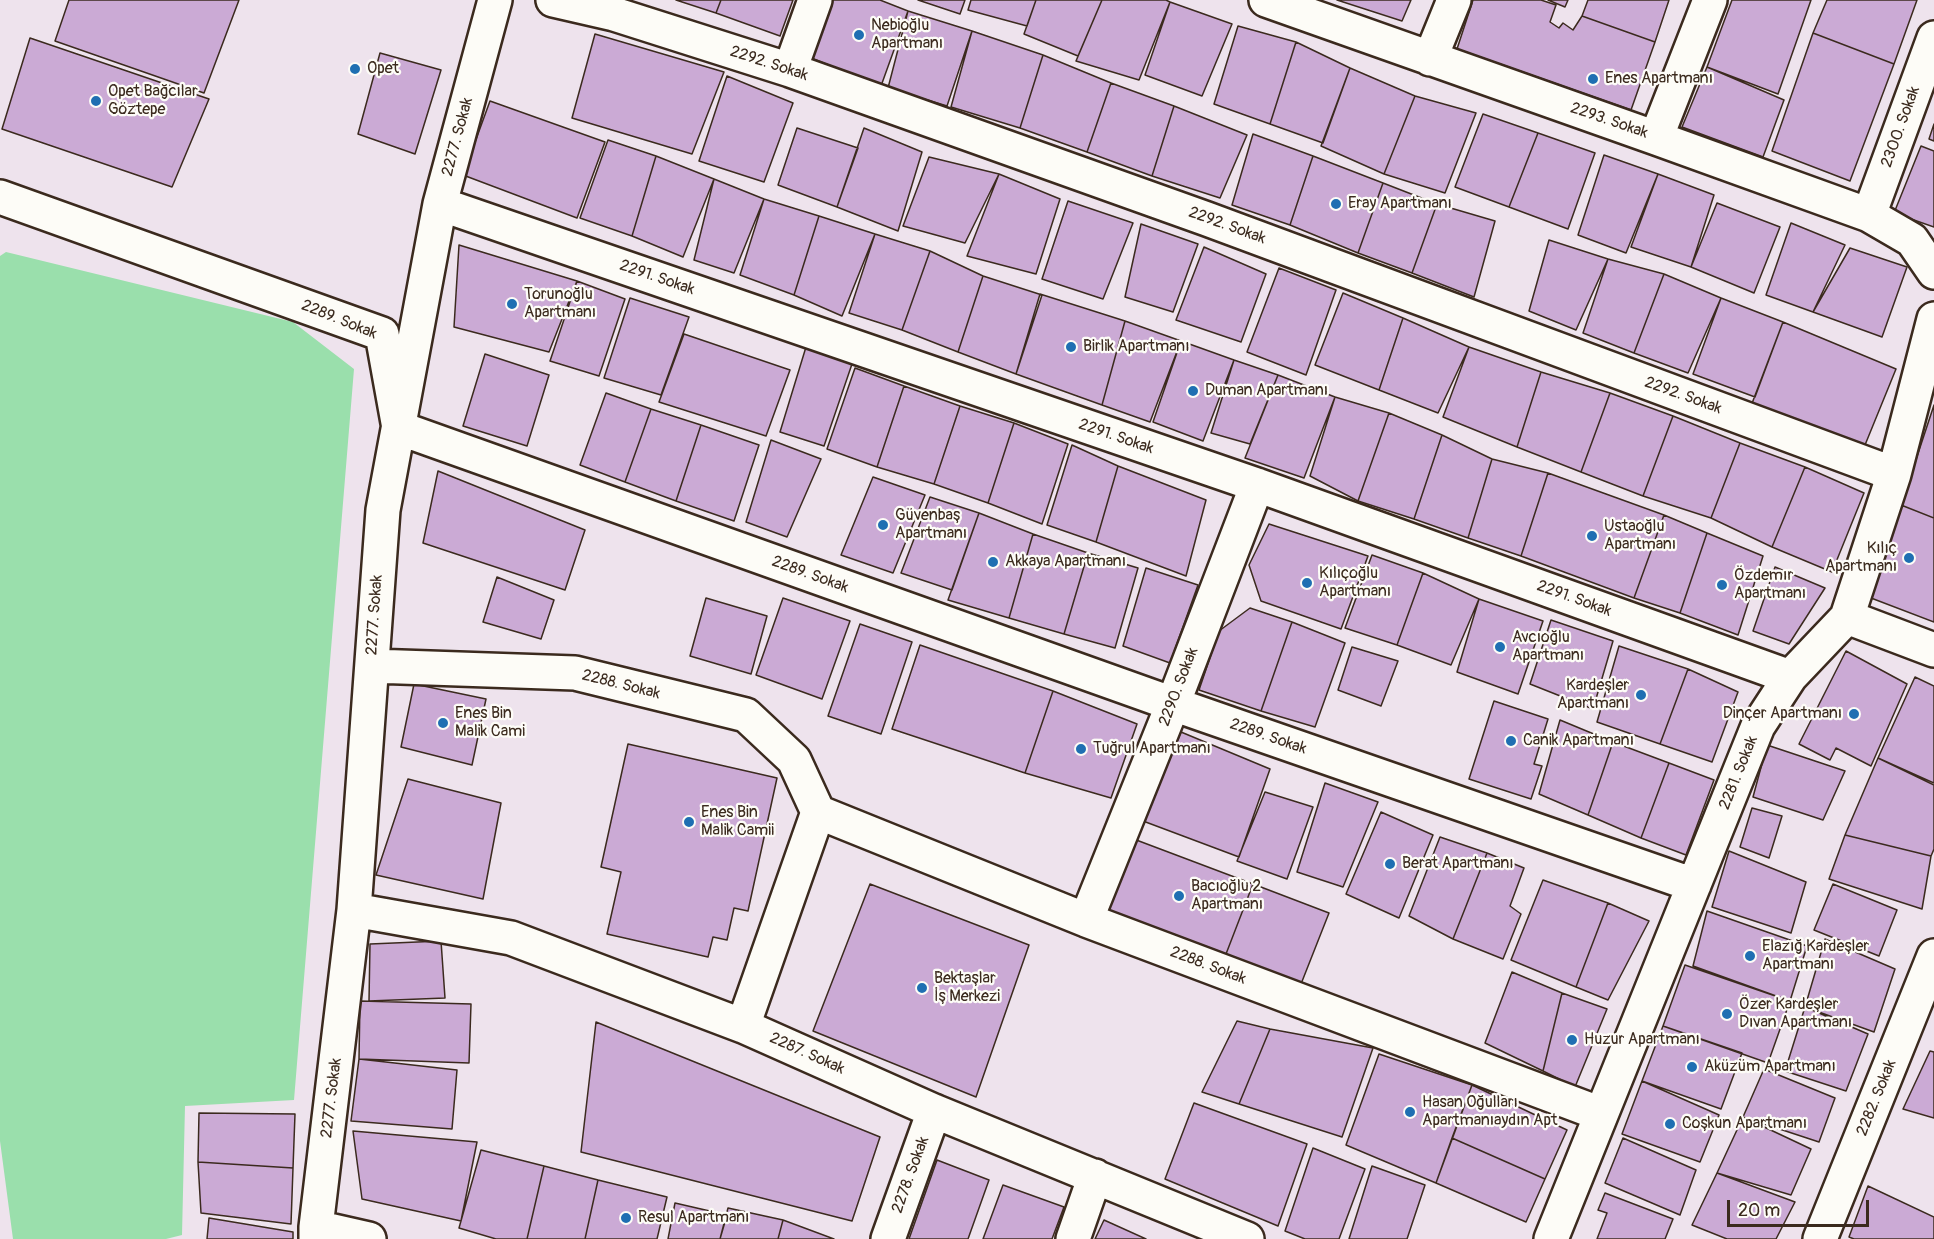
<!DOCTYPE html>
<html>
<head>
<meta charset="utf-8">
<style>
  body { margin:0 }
  #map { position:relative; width:1934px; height:1239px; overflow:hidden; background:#eee3ed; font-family:Pangolin,sans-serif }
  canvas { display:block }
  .scale { position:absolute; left:1727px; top:1200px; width:142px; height:27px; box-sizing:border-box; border:3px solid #3b2a1e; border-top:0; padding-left:8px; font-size:18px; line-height:21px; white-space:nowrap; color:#3b2a1e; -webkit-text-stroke:4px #fdfcf7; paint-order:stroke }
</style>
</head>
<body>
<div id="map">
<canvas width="1934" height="1239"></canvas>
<div class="scale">20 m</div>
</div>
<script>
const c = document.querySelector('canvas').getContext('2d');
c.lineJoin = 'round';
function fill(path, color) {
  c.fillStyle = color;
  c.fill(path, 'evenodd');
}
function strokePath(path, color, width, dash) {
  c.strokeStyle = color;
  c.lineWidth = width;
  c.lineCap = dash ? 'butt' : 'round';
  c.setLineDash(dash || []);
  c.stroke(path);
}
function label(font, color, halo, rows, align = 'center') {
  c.font = font + ' Pangolin,sans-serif';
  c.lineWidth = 4.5;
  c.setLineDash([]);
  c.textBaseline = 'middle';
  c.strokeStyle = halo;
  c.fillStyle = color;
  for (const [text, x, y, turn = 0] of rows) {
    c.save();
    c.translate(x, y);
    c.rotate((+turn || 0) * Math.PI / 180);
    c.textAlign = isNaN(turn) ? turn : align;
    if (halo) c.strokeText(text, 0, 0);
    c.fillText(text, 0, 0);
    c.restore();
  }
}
fill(new Path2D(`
  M 6,252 L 293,322 L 354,369 L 294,1100 L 185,1106 L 182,1235 L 166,1239 L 13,1239 L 0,1141 L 0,256 Z`), '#9adfac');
const building = new Path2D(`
  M 69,0 L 239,0 L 204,93 L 55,41 Z
  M 676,0 L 721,0 L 716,13 Z
  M 721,0 L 793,0 L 780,36 L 716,13 Z
  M 831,0 L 880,0 L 908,11 L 881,86 L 811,58 Z
  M 918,0 L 965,0 L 960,14 Z
  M 971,0 L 1036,0 L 1027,26 L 968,10 Z
  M 1036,0 L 1102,0 L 1078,56 L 1024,34 Z
  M 1102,0 L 1166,0 L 1170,2 L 1139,80 L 1076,61 Z
  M 1337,0 L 1411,0 L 1402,21 Z
  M 1473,0 L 1541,0 L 1556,5 L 1550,22 L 1559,28 L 1563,23 L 1573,30 L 1582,16 L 1655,42 L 1631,110 L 1457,49 Z
  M 1548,0 L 1568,0 L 1565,7 Z
  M 1588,0 L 1669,0 L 1655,42 L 1582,16 Z
  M 1732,0 L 1811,0 L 1778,94 L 1707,67 Z
  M 1827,0 L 1917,0 L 1894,64 L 1813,33 Z
  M 1170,2 L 1232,24 L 1202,96 L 1145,75 Z
  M 908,11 L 972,31 L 947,106 L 888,88 Z
  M 1238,26 L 1296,42 L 1270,124 L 1214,104 Z
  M 972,31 L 1043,55 L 1020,128 L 951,107 Z
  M 1813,33 L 1894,64 L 1850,181 L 1772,151 Z
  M 595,34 L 724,72 L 692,154 L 572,118 Z
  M 30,38 L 209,99 L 172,187 L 2,129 Z
  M 1296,42 L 1350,68 L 1323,143 L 1270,124 Z
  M 380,53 L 441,70 L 415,154 L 358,134 Z
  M 1043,55 L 1111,83 L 1087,152 L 1020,128 Z
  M 1707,67 L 1784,100 L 1763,157 L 1682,127 Z
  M 1350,68 L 1415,96 L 1384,174 L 1321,146 Z
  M 727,76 L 793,103 L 764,182 L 699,161 Z
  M 1111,83 L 1174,106 L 1152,176 L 1087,152 Z
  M 1415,96 L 1476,113 L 1445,193 L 1384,174 Z
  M 490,101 L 605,142 L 577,218 L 463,175 Z
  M 1174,106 L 1247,135 L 1220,198 L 1152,176 Z
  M 1483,114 L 1538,133 L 1509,207 L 1455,187 Z
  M 1934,124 L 1934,141 L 1929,139 Z
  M 797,128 L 858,148 L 837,207 L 778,185 Z
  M 864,128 L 922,152 L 898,231 L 837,207 Z
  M 1538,133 L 1595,153 L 1568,229 L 1509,207 Z
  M 1253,134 L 1313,156 L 1290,225 L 1232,205 Z
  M 608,140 L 656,156 L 632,236 L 580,218 Z
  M 1921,146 L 1934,151 L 1934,227 L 1894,213 Z
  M 1604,155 L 1658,174 L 1626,253 L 1578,235 Z
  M 656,156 L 714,179 L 683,257 L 632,236 Z
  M 1313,156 L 1383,183 L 1358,253 L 1290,225 Z
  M 929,157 L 999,174 L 965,243 L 903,226 Z
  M 999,174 L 1060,199 L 1036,274 L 967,256 Z
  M 1658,174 L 1714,195 L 1691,267 L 1631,247 Z
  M 714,179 L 764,199 L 734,273 L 694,260 Z
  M 1383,183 L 1437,204 L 1412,273 L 1358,253 Z
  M 764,199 L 819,216 L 794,295 L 740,275 Z
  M 1068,201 L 1133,223 L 1103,299 L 1042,279 Z
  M 1717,203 L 1780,227 L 1754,293 L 1691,267 Z
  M 1437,204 L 1495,221 L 1474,297 L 1412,273 Z
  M 819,216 L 875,234 L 842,316 L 794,295 Z
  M 1791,223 L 1845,245 L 1813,312 L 1766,295 Z
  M 1141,224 L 1198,244 L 1173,312 L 1125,297 Z
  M 875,234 L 930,251 L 902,330 L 849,313 Z
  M 1549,240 L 1608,259 L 1576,330 L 1529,311 Z
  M 459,245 L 577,281 L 549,352 L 454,327 Z
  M 1204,247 L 1266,274 L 1241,342 L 1176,320 Z
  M 1850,248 L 1907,267 L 1882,337 L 1813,312 Z
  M 930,251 L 983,276 L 958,352 L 902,330 Z
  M 1608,259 L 1664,274 L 1634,353 L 1583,333 Z
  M 1279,268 L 1336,290 L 1306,375 L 1247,352 Z
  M 1664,274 L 1721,298 L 1688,373 L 1634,353 Z
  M 983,276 L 1042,295 L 1016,374 L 958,352 Z
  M 577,281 L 625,299 L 599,376 L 550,361 Z
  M 1343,293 L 1403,318 L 1379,390 L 1315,365 Z
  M 1040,294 L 1125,321 L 1102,405 L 1016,374 Z
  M 630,298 L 689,317 L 661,395 L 604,378 Z
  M 1721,298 L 1783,322 L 1755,397 L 1693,374 Z
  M 1403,318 L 1469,347 L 1438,413 L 1379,390 Z
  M 1125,321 L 1181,341 L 1150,422 L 1102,405 Z
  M 1783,322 L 1896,369 L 1865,445 L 1751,406 Z
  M 684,334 L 790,370 L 766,436 L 659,402 Z
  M 1181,341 L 1234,360 L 1203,441 L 1153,422 Z
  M 806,347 L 852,364 L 824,446 L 780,432 Z
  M 1469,347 L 1541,372 L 1517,447 L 1443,417 Z
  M 485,354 L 549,375 L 527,446 L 463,426 Z
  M 1234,360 L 1278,375 L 1250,444 L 1211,433 Z
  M 855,368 L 904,386 L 877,467 L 827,449 Z
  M 1541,372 L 1610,393 L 1581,472 L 1517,447 Z
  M 1278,375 L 1335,397 L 1304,478 L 1245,458 Z
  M 904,386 L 960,406 L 934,484 L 877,467 Z
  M 606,393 L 651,409 L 625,482 L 580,465 Z
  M 1610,393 L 1673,416 L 1643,496 L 1581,472 Z
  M 1335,397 L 1389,413 L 1358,501 L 1310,476 Z
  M 1934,405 L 1934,518 L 1901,505 Z
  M 960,406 L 1014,423 L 988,503 L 934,484 Z
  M 651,409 L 701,425 L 676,501 L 625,482 Z
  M 1389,413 L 1442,435 L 1414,519 L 1358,501 Z
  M 1673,416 L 1740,443 L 1711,518 L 1643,496 Z
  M 1014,423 L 1068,444 L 1042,524 L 988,503 Z
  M 701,425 L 759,445 L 734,521 L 676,501 Z
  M 1442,435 L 1492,459 L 1468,538 L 1414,519 Z
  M 771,440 L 821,459 L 787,537 L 746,522 Z
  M 1740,443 L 1805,467 L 1772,547 L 1711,518 Z
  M 1072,445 L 1118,466 L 1096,542 L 1047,525 Z
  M 1492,459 L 1548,473 L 1521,556 L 1468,538 Z
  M 1118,466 L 1206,500 L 1186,576 L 1096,542 Z
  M 1805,467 L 1864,493 L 1832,572 L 1772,547 Z
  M 438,471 L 585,530 L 565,590 L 423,543 Z
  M 1548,473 L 1664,515 L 1634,598 L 1521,556 Z
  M 873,477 L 925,495 L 893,573 L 841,555 Z
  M 930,497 L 979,513 L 952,590 L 901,573 Z
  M 1901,505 L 1934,518 L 1934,622 L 1871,598 Z
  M 979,513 L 1033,534 L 1009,618 L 948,600 Z
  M 1664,515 L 1707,533 L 1680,613 L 1634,598 Z
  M 1269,524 L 1368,556 L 1341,629 L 1261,601 L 1249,565 Z
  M 1707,533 L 1763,556 L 1738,635 L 1680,613 Z
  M 1033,534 L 1088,553 L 1064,634 L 1009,618 Z
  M 1088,553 L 1138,568 L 1115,648 L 1064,634 Z
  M 1372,555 L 1423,573 L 1397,645 L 1345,628 Z
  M 1775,567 L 1825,588 L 1789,644 L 1753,631 Z
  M 1146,568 L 1198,585 L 1170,663 L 1123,646 Z
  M 1423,573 L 1479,599 L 1451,665 L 1397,645 Z
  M 497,577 L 554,600 L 541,639 L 483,622 Z
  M 706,598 L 767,616 L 751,674 L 690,656 Z
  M 783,598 L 850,621 L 822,699 L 756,675 Z
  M 1479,599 L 1543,621 L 1518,694 L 1457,672 Z
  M 1250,608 L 1292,622 L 1261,711 L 1199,690 L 1219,631 Z
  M 1551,620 L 1613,641 L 1593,709 L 1530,684 Z
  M 1292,622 L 1345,643 L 1315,727 L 1261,711 Z
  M 860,624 L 912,642 L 881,734 L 828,716 Z
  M 920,645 L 1053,691 L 1025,773 L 892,729 Z
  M 1619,646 L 1688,669 L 1660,744 L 1597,722 Z
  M 1352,647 L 1398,661 L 1381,706 L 1338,690 Z
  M 1846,651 L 1907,684 L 1871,766 L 1836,748 L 1830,760 L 1799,744 Z
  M 1688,669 L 1738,692 L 1712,762 L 1660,744 Z
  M 1915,677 L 1934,686 L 1934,783 L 1878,758 Z
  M 414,684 L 486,699 L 472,765 L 401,747 Z
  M 1053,691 L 1137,724 L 1111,798 L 1025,773 Z
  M 1494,701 L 1548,719 L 1534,764 L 1542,766 L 1531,799 L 1469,779 Z
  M 1560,720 L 1613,742 L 1588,815 L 1539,794 Z
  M 1181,732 L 1270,769 L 1239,857 L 1143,821 Z
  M 1613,742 L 1669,763 L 1641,838 L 1588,815 Z
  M 628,744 L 777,778 L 748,911 L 734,908 L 727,940 L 713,937 L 708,957 L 607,934 L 621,872 L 601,867 Z
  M 1767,745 L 1845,771 L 1823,820 L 1753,797 Z
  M 1878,758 L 1934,785 L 1934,849 L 1931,856 L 1845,835 Z
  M 1669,763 L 1714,780 L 1686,855 L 1641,838 Z
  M 408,779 L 501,803 L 483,899 L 376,875 Z
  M 1325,783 L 1378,802 L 1343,887 L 1297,872 Z
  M 1265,792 L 1313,807 L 1287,879 L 1237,861 Z
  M 1752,808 L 1782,816 L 1769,858 L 1740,847 Z
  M 1381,812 L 1433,835 L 1399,918 L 1346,894 Z
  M 1845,835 L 1931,856 L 1922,909 L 1829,879 Z
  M 1440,837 L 1487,853 L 1453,939 L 1409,916 Z
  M 1131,838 L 1253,884 L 1226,954 L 1106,909 Z
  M 1729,851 L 1806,882 L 1791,933 L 1712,907 Z
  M 1487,853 L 1524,868 L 1510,906 L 1521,914 L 1503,959 L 1453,939 Z
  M 1543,880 L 1608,903 L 1576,987 L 1511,960 Z
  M 870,884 L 1029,945 L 976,1097 L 813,1031 Z
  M 1253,884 L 1329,913 L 1301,984 L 1226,954 Z
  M 1833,884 L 1897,910 L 1879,956 L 1814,930 Z
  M 1608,903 L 1649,921 L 1608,1000 L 1576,987 Z
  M 1707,911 L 1807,946 L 1790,1001 L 1693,966 Z
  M 1825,939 L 1895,969 L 1874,1032 L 1805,1007 Z
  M 441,941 L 445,998 L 369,1001 L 370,944 Z
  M 1685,965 L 1790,1001 L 1768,1063 L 1663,1026 Z
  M 1512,972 L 1562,993 L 1543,1071 L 1485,1043 Z
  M 1562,993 L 1607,1009 L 1575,1087 L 1543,1071 Z
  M 360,1001 L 471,1004 L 469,1063 L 359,1059 Z
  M 1805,1007 L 1868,1034 L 1846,1091 L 1785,1071 Z
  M 1237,1021 L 1270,1029 L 1239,1104 L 1202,1092 Z
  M 596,1022 L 880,1137 L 852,1221 L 581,1152 Z
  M 1663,1026 L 1742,1053 L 1721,1109 L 1642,1081 Z
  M 1270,1029 L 1373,1048 L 1342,1137 L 1239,1104 Z
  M 1930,1051 L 1934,1052 L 1934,1118 L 1903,1109 Z
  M 1379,1054 L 1472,1085 L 1436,1183 L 1346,1145 Z
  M 359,1059 L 457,1070 L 452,1129 L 351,1121 Z
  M 1764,1069 L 1835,1098 L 1819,1142 L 1743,1117 Z
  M 1642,1081 L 1719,1115 L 1700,1162 L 1622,1134 Z
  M 1472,1085 L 1567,1130 L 1545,1179 L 1452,1138 Z
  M 1194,1103 L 1307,1144 L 1278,1226 L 1165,1179 Z
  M 199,1113 L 295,1114 L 293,1168 L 198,1162 Z
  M 1743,1117 L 1811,1149 L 1791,1195 L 1717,1173 Z
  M 353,1131 L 477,1142 L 461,1221 L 362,1199 Z
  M 1452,1138 L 1545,1179 L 1526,1222 L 1436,1183 Z
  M 1623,1138 L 1696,1170 L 1680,1215 L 1605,1183 Z
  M 1313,1148 L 1365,1169 L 1339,1239 L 1305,1239 L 1285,1231 Z
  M 481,1150 L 544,1166 L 527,1239 L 496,1239 L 459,1228 Z
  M 937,1160 L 989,1180 L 968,1239 L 909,1239 Z
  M 198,1162 L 293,1168 L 291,1224 L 201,1213 Z
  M 544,1166 L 598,1180 L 585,1239 L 527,1239 Z
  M 1372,1166 L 1425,1185 L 1407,1239 L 1349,1239 Z
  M 1717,1173 L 1795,1202 L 1776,1239 L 1727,1239 L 1692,1225 Z
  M 598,1180 L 667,1197 L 657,1239 L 585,1239 Z
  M 1003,1185 L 1064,1207 L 1052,1239 L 983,1239 Z
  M 1868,1186 L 1934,1217 L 1934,1239 L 1854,1239 L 1849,1237 Z
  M 1605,1193 L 1673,1219 L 1665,1239 L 1597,1239 L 1607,1213 L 1598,1210 Z
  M 675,1203 L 727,1215 L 720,1239 L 668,1239 Z
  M 728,1208 L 783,1220 L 778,1239 L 720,1239 Z
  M 209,1218 L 293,1232 L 293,1239 L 207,1239 Z
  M 783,1220 L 834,1239 L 778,1239 Z
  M 1104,1220 L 1146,1239 L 1095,1239 Z`);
fill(building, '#cbaad5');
strokePath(building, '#3b2a1e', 1.5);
const minor = new Path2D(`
  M 553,0 L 614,14 L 790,70 L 1207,219 L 1894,474
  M 1266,0 L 1656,138 L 1869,215 L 1912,240 L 1934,272
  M 1430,59 L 1454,0
  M 790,70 L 815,0
  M 1656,138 L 1710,0
  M 0,197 L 382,334 L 399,428 L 1173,704 L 1694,885
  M 440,204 L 1257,485 L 1790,677
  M 1869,215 L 1934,38
  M 1847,617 L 1934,650
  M 372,666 L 575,673 L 746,715 L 794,760 L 818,812 L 1086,920 L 1601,1114
  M 354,910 L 511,938 L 743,1026 L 934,1111 L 1247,1239
  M 1086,920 L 1173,704 L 1257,485
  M 743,1026 L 818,812
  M 316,1227 L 369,1239
  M 316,1239 L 316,1227 L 354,910 L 383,510 L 440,204 L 495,0
  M 888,1239 L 934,1111
  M 1073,1239 L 1095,1176
  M 1551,1239 L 1758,726 L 1790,677 L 1847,617 L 1894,474 L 1934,319
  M 1820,1239 L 1934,956`);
strokePath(minor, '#3b2a1e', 38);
strokePath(minor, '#fdfcf7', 33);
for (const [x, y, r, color] of [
  [859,35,6,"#1f6fb2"],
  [355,69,6,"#1f6fb2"],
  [1593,79,6,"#1f6fb2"],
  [96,101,6,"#1f6fb2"],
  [1336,204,6,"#1f6fb2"],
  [512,304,6,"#1f6fb2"],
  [1071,347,6,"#1f6fb2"],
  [1193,391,6,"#1f6fb2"],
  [883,525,6,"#1f6fb2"],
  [1592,536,6,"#1f6fb2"],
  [1909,558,6,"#1f6fb2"],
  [993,562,6,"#1f6fb2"],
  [1307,583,6,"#1f6fb2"],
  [1722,585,6,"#1f6fb2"],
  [1500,647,6,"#1f6fb2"],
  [1641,695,6,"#1f6fb2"],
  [1854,714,6,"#1f6fb2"],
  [443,723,6,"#1f6fb2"],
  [1511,741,6,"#1f6fb2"],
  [1081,749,6,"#1f6fb2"],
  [689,822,6,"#1f6fb2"],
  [1390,864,6,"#1f6fb2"],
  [1179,896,6,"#1f6fb2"],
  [1750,956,6,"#1f6fb2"],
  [922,988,6,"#1f6fb2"],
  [1727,1014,6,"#1f6fb2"],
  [1572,1040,6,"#1f6fb2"],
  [1692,1067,6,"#1f6fb2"],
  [1410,1112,6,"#1f6fb2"],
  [1670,1124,6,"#1f6fb2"],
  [626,1218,6,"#1f6fb2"]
]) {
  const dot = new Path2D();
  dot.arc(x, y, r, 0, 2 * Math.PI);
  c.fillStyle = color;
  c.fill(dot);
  strokePath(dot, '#fdfcf7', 2);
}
label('16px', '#3b2a1e', '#fdfcf7', [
  ["Nebioğlu",871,26],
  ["Apartmanı",871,44],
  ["Opet",367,69],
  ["Enes Apartmanı",1605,79],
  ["Opet Bağcılar",108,92],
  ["Göztepe",108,110],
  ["Eray Apartmanı",1348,204],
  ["Torunoğlu",524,295],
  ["Apartmanı",524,313],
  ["Birlik Apartmanı",1083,347],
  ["Duman Apartmanı",1205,391],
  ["Güvenbaş",895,516],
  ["Apartmanı",895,534],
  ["Ustaoğlu",1604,527],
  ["Apartmanı",1604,545],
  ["Kılıç",1897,549,"right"],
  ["Apartmanı",1897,567,"right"],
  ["Akkaya Apartmanı",1005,562],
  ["Kılıçoğlu",1319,574],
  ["Apartmanı",1319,592],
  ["Özdemır",1734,576],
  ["Apartmanı",1734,594],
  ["Avcıoğlu",1512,638],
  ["Apartmanı",1512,656],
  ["Kardeşler",1629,686,"right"],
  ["Apartmanı",1629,704,"right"],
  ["Enes Bin",455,714],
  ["Malik Cami",455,732],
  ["Dinçer Apartmanı",1842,714,"right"],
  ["Canik Apartmanı",1523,741],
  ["Tuğrul Apartmanı",1093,749],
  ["Enes Bin",701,813],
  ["Malik Camii",701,831],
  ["Berat Apartmanı",1402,864],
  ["Bacıoğlu 2",1191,887],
  ["Apartmanı",1191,905],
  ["Elazığ Kardeşler",1762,947],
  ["Apartmanı",1762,965],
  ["Bektaşlar",934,979],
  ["İş Merkezi",934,997],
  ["Özer Kardeşler",1739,1005],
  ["Dıvan Apartmanı",1739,1023],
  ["Huzur Apartmanı",1584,1040],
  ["Aküzüm Apartmanı",1704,1067],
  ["Hasan Oğulları",1422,1103],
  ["Apartmanıaydın Apt",1422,1121],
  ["Coşkun Apartmanı",1682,1124],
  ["Resul Apartmanı",638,1218]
], 'left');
label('16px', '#3b2a1e', '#fdfcf7', [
  ["2292. Sokak",769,64,18],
  ["2293. Sokak",1609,121,19],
  ["2300. Sokak",1901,127,-70],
  ["2277. Sokak",458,137,-75],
  ["2292. Sokak",1227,226,20],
  ["2291. Sokak",657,278,19],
  ["2289. Sokak",339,320,22],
  ["2292. Sokak",1683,396,20],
  ["2291. Sokak",1116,437,19],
  ["2289. Sokak",810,575,20],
  ["2291. Sokak",1574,599,20],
  ["2277. Sokak",375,615,-86],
  ["2288. Sokak",621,685,14],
  ["2290. Sokak",1179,687,-69],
  ["2289. Sokak",1268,737,19],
  ["2281. Sokak",1739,773,-68],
  ["2288. Sokak",1208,966,21],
  ["2287. Sokak",807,1054,24],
  ["2277. Sokak",332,1098,-83],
  ["2282. Sokak",1877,1098,-68],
  ["2278. Sokak",911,1175,-70]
]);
</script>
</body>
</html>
